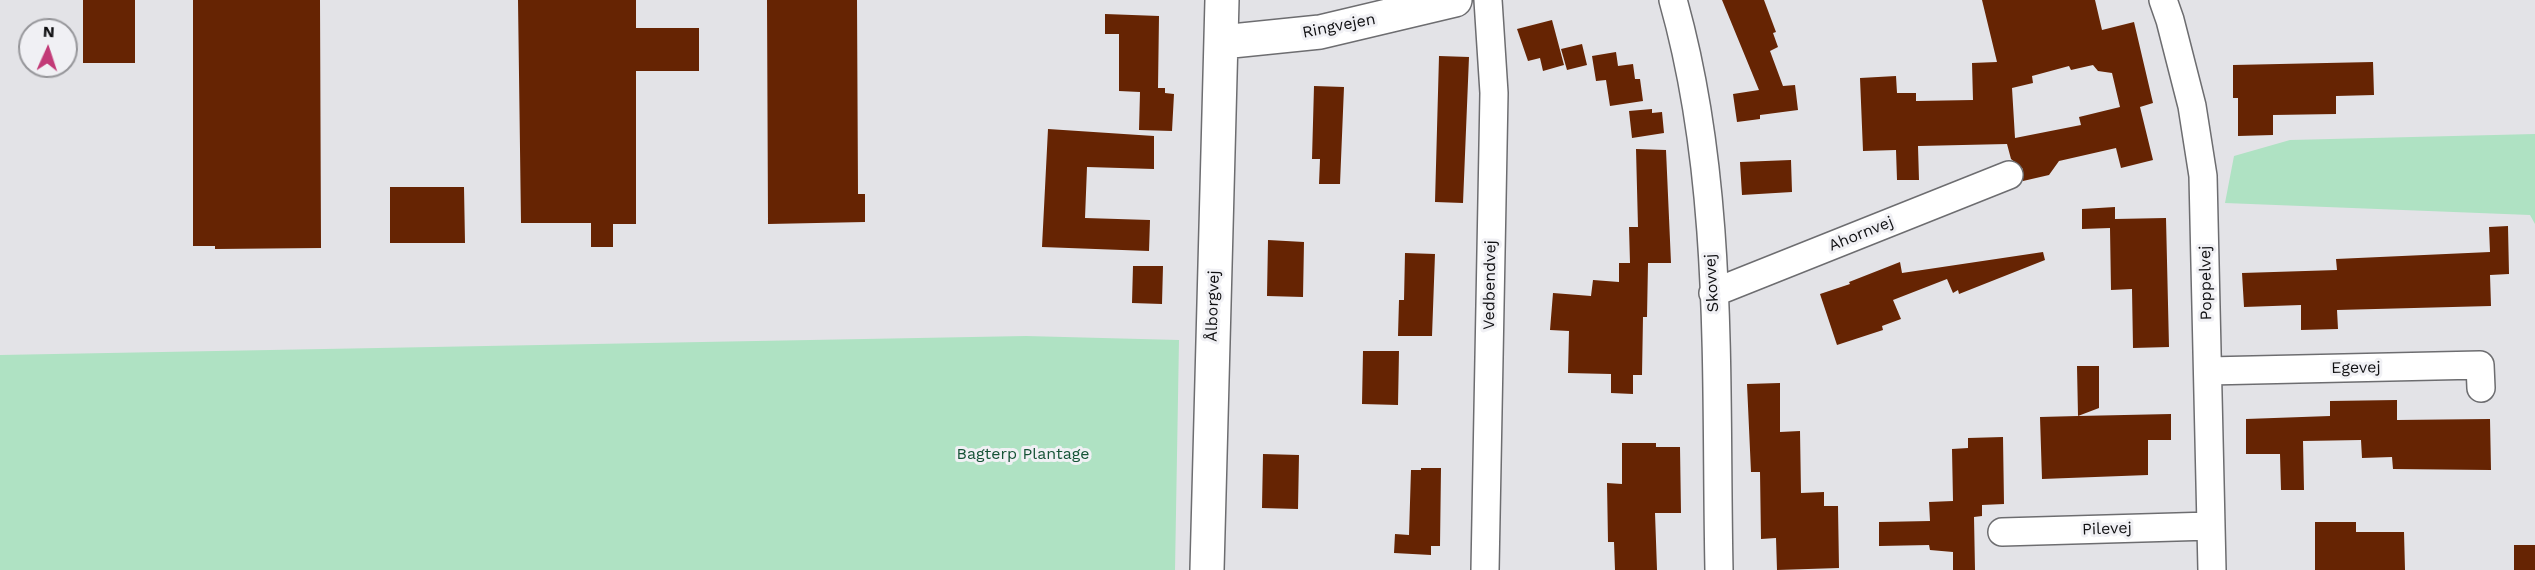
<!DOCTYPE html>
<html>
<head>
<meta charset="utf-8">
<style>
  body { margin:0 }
  #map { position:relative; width:2535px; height:570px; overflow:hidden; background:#e3e3e7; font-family:"Work Sans",sans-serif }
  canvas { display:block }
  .north { position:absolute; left:18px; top:18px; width:60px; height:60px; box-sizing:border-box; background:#f0f0f4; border:2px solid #96969a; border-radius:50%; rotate:3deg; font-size:16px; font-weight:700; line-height:24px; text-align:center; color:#101012 }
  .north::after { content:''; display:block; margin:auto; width:21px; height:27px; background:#c23a77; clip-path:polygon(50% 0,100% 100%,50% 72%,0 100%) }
</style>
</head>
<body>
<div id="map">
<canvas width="2535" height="570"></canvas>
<div class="north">N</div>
</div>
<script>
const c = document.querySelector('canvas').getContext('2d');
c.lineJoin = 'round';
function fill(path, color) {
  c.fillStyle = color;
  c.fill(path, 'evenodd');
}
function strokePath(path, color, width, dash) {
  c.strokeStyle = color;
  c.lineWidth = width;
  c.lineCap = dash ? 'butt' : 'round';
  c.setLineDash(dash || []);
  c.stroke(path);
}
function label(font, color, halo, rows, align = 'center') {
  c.font = font + ' "Work Sans",sans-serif';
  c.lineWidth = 6;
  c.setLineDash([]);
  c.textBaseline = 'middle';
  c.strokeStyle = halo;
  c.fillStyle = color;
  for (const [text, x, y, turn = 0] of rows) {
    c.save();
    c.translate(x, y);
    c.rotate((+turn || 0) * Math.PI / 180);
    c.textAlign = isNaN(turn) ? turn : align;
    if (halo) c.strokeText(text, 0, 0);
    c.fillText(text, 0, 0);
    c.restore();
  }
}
fill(new Path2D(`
  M 2535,134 L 2535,224 L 2530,215 L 2225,203 L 2234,156 L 2290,140 Z
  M 1026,336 L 1179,340 L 1175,570 L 0,570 L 0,355 Z`), '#afe2c3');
fill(new Path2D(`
  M 83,0 L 135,0 L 135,63 L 83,63 Z
  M 193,0 L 320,0 L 321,248 L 215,249 L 215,246 L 193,246 Z
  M 518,0 L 636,0 L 636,28 L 699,28 L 699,71 L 636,71 L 636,224 L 613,224 L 613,247 L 591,247 L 591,223 L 521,223 Z
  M 767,0 L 857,0 L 858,194 L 865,194 L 865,222 L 768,224 Z
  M 1722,0 L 1764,0 L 1776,32 L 1773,33 L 1778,47 L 1770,51 L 1783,86 L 1795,85 L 1798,110 L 1760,115 L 1760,119 L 1737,122 L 1733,94 L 1759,90 Z
  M 1982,0 L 2095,0 L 2102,30 L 2134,22 L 2153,103 L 2140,107 L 2153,160 L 2121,168 L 2116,148 L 2059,161 L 2049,175 L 2023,181 L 2023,169 L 2011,159 L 2007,144 L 1918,146 L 1919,180 L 1897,180 L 1896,150 L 1863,151 L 1860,78 L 1896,76 L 1897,93 L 1916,93 L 1916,101 L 1973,100 L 1972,63 L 1997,62 ZM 2093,65 L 2098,71 L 2112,73 L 2120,107 L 2079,117 L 2081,125 L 2015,138 L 2012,88 L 2033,83 L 2032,76 L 2069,66 L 2071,70 Z
  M 1105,14 L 1159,16 L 1158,88 L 1165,88 L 1165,93 L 1174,94 L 1172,131 L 1139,130 L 1140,92 L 1119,91 L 1119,34 L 1105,34 Z
  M 1552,20 L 1564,65 L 1543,71 L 1540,58 L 1528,61 L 1517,29 Z
  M 1582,44 L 1587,65 L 1567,70 L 1561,49 Z
  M 1616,52 L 1618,66 L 1633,64 L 1635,79 L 1640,79 L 1643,101 L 1610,106 L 1606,80 L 1596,81 L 1592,56 Z
  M 1439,56 L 1469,57 L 1463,203 L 1435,202 Z
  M 2373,62 L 2374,95 L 2336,96 L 2336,114 L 2273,115 L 2273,135 L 2238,136 L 2238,98 L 2233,98 L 2233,65 Z
  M 1314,86 L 1344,87 L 1340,184 L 1319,184 L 1320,159 L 1312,159 Z
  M 1652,109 L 1652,113 L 1662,112 L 1664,133 L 1632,138 L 1629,111 Z
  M 1048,129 L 1154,136 L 1154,169 L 1087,167 L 1085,218 L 1150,220 L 1149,251 L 1042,247 Z
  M 1636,149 L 1666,150 L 1671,263 L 1648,263 L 1647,317 L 1643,317 L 1642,375 L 1633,375 L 1633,394 L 1611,393 L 1611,374 L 1568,373 L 1569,331 L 1550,330 L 1553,293 L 1591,296 L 1593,280 L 1619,282 L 1619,263 L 1630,263 L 1629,227 L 1638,227 Z
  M 1791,160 L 1792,192 L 1742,195 L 1740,162 Z
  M 390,187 L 464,187 L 465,243 L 390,243 Z
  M 2115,207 L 2115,219 L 2166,218 L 2169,347 L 2133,348 L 2132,289 L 2111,290 L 2110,228 L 2082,229 L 2082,209 Z
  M 2508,226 L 2509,274 L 2490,275 L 2491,306 L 2337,310 L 2338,329 L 2301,330 L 2301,305 L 2244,307 L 2242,273 L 2337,270 L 2336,259 L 2490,252 L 2489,227 Z
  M 1268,240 L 1304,242 L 1303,297 L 1267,296 Z
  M 2043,252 L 2045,260 L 1959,294 L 1958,290 L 1953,293 L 1947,279 L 1893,300 L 1901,319 L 1882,326 L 1883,330 L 1837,345 L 1820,294 L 1850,284 L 1849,282 L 1900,262 L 1902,273 Z
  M 1405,253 L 1435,254 L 1432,336 L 1398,336 L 1399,300 L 1404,300 Z
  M 1133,266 L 1163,266 L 1162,304 L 1132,303 Z
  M 1363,351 L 1399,351 L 1398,405 L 1362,404 Z
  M 2077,366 L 2099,366 L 2099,408 L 2078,416 L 2171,414 L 2171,440 L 2148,440 L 2148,475 L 2042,479 L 2040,417 L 2078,416 Z
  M 1780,383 L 1780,432 L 1800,431 L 1801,493 L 1824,492 L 1824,506 L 1838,506 L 1839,568 L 1777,570 L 1776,538 L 1761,539 L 1760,472 L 1751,472 L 1747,384 Z
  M 2397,400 L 2397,420 L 2490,419 L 2491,470 L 2393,469 L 2392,457 L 2362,458 L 2361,440 L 2303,441 L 2304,490 L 2281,490 L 2280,454 L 2246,454 L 2246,419 L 2330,416 L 2330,401 Z
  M 2003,437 L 2004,504 L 1982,505 L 1982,516 L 1974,517 L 1975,570 L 1953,570 L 1953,552 L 1930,550 L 1929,545 L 1879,546 L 1879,522 L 1930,521 L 1929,502 L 1953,501 L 1952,449 L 1968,448 L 1968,438 Z
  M 1622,443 L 1656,443 L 1656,447 L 1680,447 L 1681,513 L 1655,513 L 1657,570 L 1615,570 L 1614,542 L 1608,542 L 1607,483 L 1622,484 Z
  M 1263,454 L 1299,455 L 1298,509 L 1262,508 Z
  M 1421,468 L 1441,468 L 1440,546 L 1431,546 L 1431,555 L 1394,553 L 1395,534 L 1409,535 L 1411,470 L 1421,470 Z
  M 2315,522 L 2356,522 L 2356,532 L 2404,532 L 2405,570 L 2315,570 Z
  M 2514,545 L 2535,545 L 2535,570 L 2514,570 Z`), '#662403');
const street = new Path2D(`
  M 1673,0 C 1725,184 1715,381 1719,570
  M 2163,0 L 2170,20 L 2192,106 L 2203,176 L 2212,570
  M 1713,293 L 2009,175
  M 2208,371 L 2480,365 L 2481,388
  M 2002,532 L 2211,526
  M 1485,570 L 1494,93 L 1488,0`);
const secondary = new Path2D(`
  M 1222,42 L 1320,32 L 1455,0
  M 1207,570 L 1222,0`);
strokePath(street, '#6d6d70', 30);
strokePath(secondary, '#6d6d70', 36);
strokePath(street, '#fff', 27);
strokePath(secondary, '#fff', 33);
label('16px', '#101012', '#f0f0f4', [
  ["Ringvejen",1339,26,-11],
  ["Ahornvej",1861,234,-22],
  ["Skovvej",1712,283,-93],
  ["Poppelvej",2206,283,-91],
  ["Vedbendvej",1490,285,-89],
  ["Ålborgvej",1213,306,-88],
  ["Egevej",2356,368,-1],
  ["Pilevej",2107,529,-2]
]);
label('16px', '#155336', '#f0f0f4', [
  ["Bagterp Plantage",1023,454]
]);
</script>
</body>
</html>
